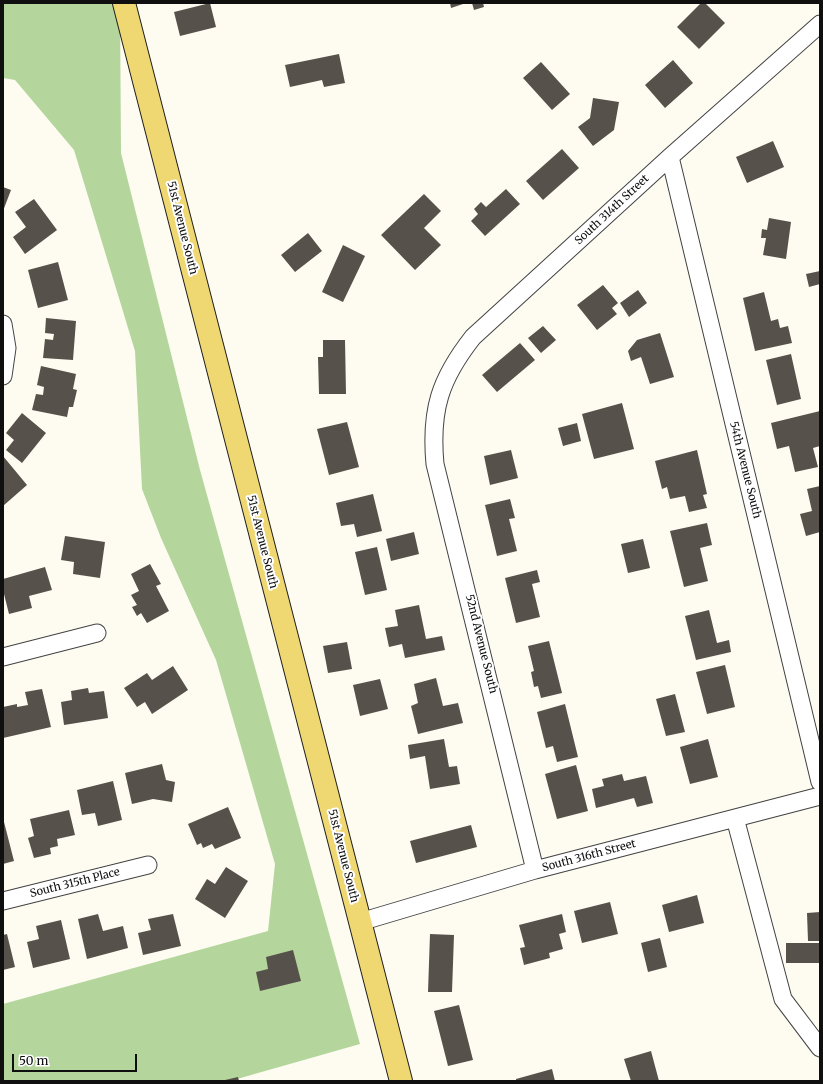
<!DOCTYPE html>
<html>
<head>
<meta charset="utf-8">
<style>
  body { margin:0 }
  #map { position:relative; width:823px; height:1084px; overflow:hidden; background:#fefcf1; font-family:Merriweather,serif }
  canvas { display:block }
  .frame { position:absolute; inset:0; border:4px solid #0f0f0f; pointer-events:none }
  .scale { position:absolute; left:12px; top:1054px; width:125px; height:18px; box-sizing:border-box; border:2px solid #0f0f0f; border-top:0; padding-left:5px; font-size:12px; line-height:14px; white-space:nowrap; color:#0f0f0f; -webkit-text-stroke:3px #fff; paint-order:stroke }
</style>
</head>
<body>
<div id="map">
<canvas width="823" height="1084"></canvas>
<div class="frame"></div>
<div class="scale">50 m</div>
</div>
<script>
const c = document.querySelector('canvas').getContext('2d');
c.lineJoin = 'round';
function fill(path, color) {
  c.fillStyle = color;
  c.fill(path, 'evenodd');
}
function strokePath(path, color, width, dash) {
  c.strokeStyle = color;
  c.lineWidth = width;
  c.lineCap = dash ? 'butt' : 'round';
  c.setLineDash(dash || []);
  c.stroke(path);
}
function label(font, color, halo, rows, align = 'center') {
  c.font = font + ' Merriweather,serif';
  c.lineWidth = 4;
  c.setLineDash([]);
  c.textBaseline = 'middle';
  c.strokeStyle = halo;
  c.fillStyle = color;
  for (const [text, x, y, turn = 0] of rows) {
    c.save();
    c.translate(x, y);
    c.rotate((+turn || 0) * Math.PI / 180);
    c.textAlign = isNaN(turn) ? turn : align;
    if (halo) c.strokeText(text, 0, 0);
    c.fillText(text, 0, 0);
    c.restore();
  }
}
fill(new Path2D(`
  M 3,3 L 120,3 L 121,153 L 200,470 L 360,1044 L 230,1081 L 3,1081 L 3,1004 L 268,931 L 275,864 L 216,660 L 161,538 L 142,489 L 135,351 L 74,150 L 15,80 L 3,78 Z`), '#b4d69d');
fill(new Path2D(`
  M 210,3 L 216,27 L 180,36 L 174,12 Z
  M 450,3 L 466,3 L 451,8 Z
  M 472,3 L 483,3 L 484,7 L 474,10 Z
  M 701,3 L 705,3 L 725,23 L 699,49 L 677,27 Z
  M 339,54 L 345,83 L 324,87 L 322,80 L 290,87 L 285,65 Z
  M 673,60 L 693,83 L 665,108 L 645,85 Z
  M 541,62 L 570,94 L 552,110 L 523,78 Z
  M 593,98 L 619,102 L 614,130 L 593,146 L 578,127 L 590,118 Z
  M 773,141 L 784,167 L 747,183 L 736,157 Z
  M 562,149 L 579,168 L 543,200 L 526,181 Z
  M 3,187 L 11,190 L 3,211 Z
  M 506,189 L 520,204 L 485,236 L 471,221 L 478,214 L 474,209 L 481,202 L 486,207 Z
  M 424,194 L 441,211 L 424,228 L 441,245 L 415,270 L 381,235 Z
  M 34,199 L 57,230 L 25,254 L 13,237 L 26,227 L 15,212 Z
  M 769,218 L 791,222 L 786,259 L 763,255 L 766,238 L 761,238 L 762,229 L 767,230 Z
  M 308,233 L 322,251 L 295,272 L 281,255 Z
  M 343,245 L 365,256 L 343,302 L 322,292 Z
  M 58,262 L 68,300 L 38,308 L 28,270 Z
  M 820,271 L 820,284 L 809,287 L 806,274 Z
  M 603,285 L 618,303 L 612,308 L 617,314 L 597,330 L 577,305 Z
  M 638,290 L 647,303 L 629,317 L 620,303 Z
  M 764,292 L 771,321 L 778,319 L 780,328 L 788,326 L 792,343 L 755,351 L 743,298 Z
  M 46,318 L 76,321 L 73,360 L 43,358 L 45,339 L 53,340 L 54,334 L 45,333 Z
  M 543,326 L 556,340 L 541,353 L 528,338 Z
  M 660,333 L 674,377 L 650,384 L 641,357 L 631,361 L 628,351 L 637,340 Z
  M 323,340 L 345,340 L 346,394 L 319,394 L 318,357 L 323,357 Z
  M 520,343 L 535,360 L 497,392 L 482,375 Z
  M 791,354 L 801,399 L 777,405 L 766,360 Z
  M 41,366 L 76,374 L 73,389 L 77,390 L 73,407 L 69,407 L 67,417 L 32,410 L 36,394 L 43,395 L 44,387 L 37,385 Z
  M 622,403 L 634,449 L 594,459 L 582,414 Z
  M 820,411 L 820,446 L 813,448 L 818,467 L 795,472 L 789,446 L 777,449 L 771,423 Z
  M 22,413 L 46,433 L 22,463 L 6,450 L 14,440 L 6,433 Z
  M 347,422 L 359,467 L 329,475 L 317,429 Z
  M 577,423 L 581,441 L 563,446 L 558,428 Z
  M 511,450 L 518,478 L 490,485 L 484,456 Z
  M 697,450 L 707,494 L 703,495 L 707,508 L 689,512 L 685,496 L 670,499 L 667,487 L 662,489 L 655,461 Z
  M 3,456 L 27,485 L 3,506 Z
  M 820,486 L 820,532 L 806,536 L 800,514 L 812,511 L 807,489 Z
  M 373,494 L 382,531 L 357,537 L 354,524 L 341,526 L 336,503 Z
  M 510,499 L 515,518 L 509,519 L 517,551 L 497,556 L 485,505 Z
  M 707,523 L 712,545 L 700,548 L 708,581 L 684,587 L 670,531 Z
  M 414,532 L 419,554 L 391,561 L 386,539 Z
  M 65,536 L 105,542 L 100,578 L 73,574 L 74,562 L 61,560 Z
  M 643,539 L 650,568 L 628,573 L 621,544 Z
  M 377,547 L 387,590 L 365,595 L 355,552 Z
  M 150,564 L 161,584 L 156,586 L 169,611 L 147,623 L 141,613 L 137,616 L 132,607 L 137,605 L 131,595 L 139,591 L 131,574 Z
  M 45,567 L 52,590 L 29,596 L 32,608 L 9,614 L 3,590 L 3,579 Z
  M 537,570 L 540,582 L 532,584 L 540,617 L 516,623 L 505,578 Z
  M 419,605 L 426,639 L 442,636 L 445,650 L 405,658 L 402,644 L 389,647 L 385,628 L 398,626 L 395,610 Z
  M 709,610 L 717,643 L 729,640 L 731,652 L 696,660 L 685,616 Z
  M 549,641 L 562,693 L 541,698 L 538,686 L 534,687 L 531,672 L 534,671 L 528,646 Z
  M 347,642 L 352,669 L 328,673 L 323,646 Z
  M 725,665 L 735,707 L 707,714 L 696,672 Z
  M 173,666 L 188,690 L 152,714 L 145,702 L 137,707 L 124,688 L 147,673 L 152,680 Z
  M 436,678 L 443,706 L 458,703 L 463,723 L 418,734 L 411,706 L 418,703 L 414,684 Z
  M 380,679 L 388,709 L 360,716 L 353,685 Z
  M 88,688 L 89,693 L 104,691 L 108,718 L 64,725 L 61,702 L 72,700 L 71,691 Z
  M 42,689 L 51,727 L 3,738 L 3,707 L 17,704 L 17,707 L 28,705 L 25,692 Z
  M 675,694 L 685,732 L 666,736 L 656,699 Z
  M 565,704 L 578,757 L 557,762 L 553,746 L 546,748 L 537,712 Z
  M 444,739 L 449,767 L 457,766 L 460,784 L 430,789 L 425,756 L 410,759 L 408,745 Z
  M 708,739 L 718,777 L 690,784 L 680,747 Z
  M 162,764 L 166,780 L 175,782 L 172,802 L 153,799 L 132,804 L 125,773 Z
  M 576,765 L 588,811 L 557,819 L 545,774 Z
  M 622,774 L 624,781 L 646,776 L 653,803 L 637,807 L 634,798 L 596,808 L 592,789 L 604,786 L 602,779 Z
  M 113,781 L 122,820 L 98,826 L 95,813 L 82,815 L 77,790 Z
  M 228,807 L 241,838 L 215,849 L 212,844 L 203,848 L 201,843 L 197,845 L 188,824 Z
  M 69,810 L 75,835 L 57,839 L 58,846 L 50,848 L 51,854 L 34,858 L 28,838 L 34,836 L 30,819 Z
  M 3,818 L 14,861 L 3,864 Z
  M 471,825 L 477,847 L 416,863 L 410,841 Z
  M 226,867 L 248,881 L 225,918 L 195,899 L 207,879 L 215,884 Z
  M 697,895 L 704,923 L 669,932 L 662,905 Z
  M 610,902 L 618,934 L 582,943 L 574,911 Z
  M 820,912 L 819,941 L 808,941 L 807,913 Z
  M 98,914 L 103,931 L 123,926 L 128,948 L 87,959 L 78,919 Z
  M 173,914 L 181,946 L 143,955 L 138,933 L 151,930 L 148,919 Z
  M 562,914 L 566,932 L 559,934 L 563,949 L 549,953 L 550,958 L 524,965 L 520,948 L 525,947 L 519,925 Z
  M 61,920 L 70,959 L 33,968 L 27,942 L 39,939 L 36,926 Z
  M 7,934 L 15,967 L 3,970 L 3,935 Z
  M 430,934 L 454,935 L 452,992 L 428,992 Z
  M 660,938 L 667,967 L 648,972 L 641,943 Z
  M 786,943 L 820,943 L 820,963 L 786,963 Z
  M 293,950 L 301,981 L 260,991 L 256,972 L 268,969 L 266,957 Z
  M 459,1005 L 473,1060 L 448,1066 L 434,1011 Z
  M 651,1051 L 659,1081 L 631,1081 L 624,1059 Z
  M 552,1069 L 555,1081 L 516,1081 L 516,1079 Z
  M 238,1077 L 239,1081 L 225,1081 L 225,1080 Z`), '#57514c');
const minor = new Path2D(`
  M 670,157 L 820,782
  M 3,324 L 7,348 L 3,376
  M 3,657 L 97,633
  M 735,818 L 783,999 L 820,1048
  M 535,870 L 435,464 C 430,410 440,379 473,337 L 670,157 L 820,24
  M 3,901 L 148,865
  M 360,922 L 535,870 L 820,796`);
const major = new Path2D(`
  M 124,3 L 401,1081`);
strokePath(minor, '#424242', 19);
strokePath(major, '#202020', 24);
strokePath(minor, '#fff', 17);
strokePath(major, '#efd771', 22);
label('11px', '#0f0f0f', '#fff', [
  ["South 314th Street",612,210,-43],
  ["51st Avenue South",182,228,76],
  ["54th Avenue South",745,470,76],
  ["51st Avenue South",262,542,76],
  ["52nd Avenue South",481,644,76],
  ["51st Avenue South",343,856,76],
  ["South 316th Street",589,856,-15],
  ["South 315th Place",75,883,-14]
]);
</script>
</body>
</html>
